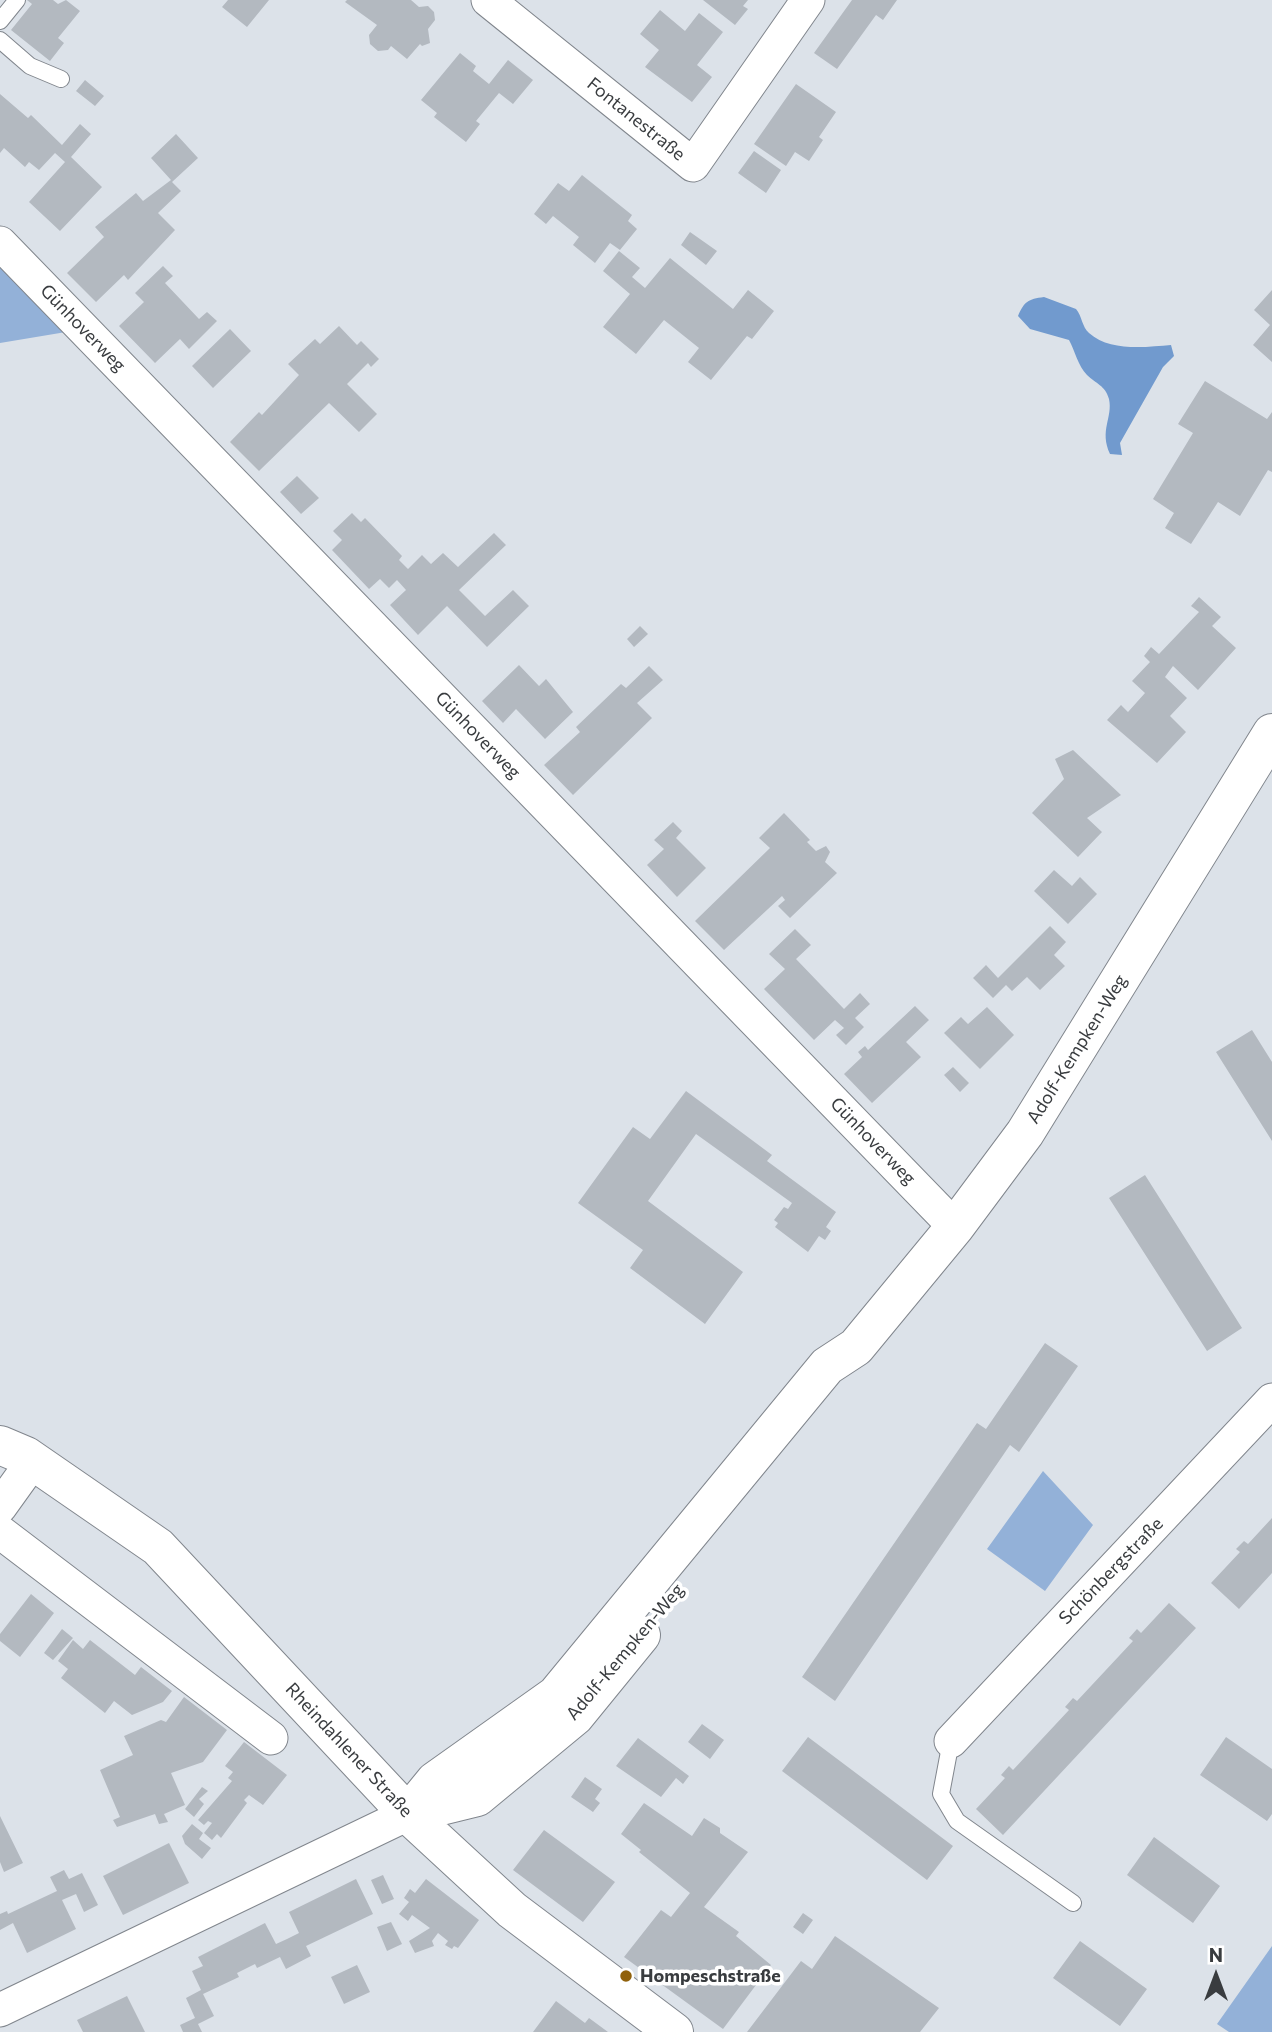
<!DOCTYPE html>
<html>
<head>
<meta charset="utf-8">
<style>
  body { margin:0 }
  #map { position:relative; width:1272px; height:2032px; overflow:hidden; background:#dce2e9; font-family:Commissioner,sans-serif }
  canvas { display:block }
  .north { position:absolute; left:1181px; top:1941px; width:70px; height:70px; -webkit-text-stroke:5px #fff; paint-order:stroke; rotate:0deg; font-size:19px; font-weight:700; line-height:28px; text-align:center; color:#393c3f }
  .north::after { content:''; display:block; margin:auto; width:24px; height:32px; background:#393c3f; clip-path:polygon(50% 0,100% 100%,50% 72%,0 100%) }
</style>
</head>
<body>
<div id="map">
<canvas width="1272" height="2032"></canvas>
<div class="north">N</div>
</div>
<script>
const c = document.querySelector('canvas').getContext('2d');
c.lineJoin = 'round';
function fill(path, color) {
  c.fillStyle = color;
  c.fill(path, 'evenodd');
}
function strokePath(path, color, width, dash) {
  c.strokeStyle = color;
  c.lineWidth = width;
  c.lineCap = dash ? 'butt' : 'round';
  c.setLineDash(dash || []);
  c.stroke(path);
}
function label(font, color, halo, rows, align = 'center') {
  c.font = font + ' Commissioner,sans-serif';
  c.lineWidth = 7;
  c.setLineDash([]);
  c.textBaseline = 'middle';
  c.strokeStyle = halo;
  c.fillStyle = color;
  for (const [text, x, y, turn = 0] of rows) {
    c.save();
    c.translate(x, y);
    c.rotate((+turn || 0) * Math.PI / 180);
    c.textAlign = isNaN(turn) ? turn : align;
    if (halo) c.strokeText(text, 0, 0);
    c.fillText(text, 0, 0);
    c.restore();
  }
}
fill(new Path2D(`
  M 0,258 L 72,331 L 0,343 Z
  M 1043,1471 L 1093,1525 L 1045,1591 L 987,1549 Z
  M 1272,1946 L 1272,2032 L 1229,2032 L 1217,2024 Z`), '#93b1d8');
fill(new Path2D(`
  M 1044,297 L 1076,309 C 1082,316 1082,327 1089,333 C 1110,352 1146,347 1171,345 L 1174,356 L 1163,367 L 1120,443 L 1122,455 L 1110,454 C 1099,430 1113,418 1109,399 C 1105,385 1096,384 1087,375 C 1078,366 1075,351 1069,340 L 1030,329 L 1018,316 C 1024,302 1028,299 1044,297 Z`), '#719ace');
fill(new Path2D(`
  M 27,0 L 53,0 L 58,4 L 66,0 L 80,11 L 58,38 L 64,43 L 50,61 L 11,30 L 32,4 Z
  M 228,0 L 269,0 L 247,27 L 222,7 Z
  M 347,0 L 411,0 L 419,7 L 428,6 L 434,12 L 435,20 L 428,29 L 430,43 L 422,46 L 420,44 L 407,59 L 391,46 L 388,50 L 378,51 L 370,44 L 369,35 L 377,25 L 345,2 Z
  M 703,0 L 748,0 L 743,6 L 748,9 L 735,25 Z
  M 852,0 L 897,0 L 883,20 L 876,15 L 837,69 L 814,53 Z
  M 660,10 L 685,31 L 699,13 L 723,32 L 697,65 L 712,77 L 692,102 L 645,67 L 659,50 L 640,34 Z
  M 460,53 L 476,66 L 473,71 L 489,84 L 508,60 L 533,80 L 513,104 L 499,93 L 476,121 L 480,124 L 466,142 L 434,117 L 437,113 L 421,100 Z
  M 85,80 L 104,96 L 95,106 L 76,91 Z
  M 796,84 L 836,112 L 819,137 L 823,140 L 809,161 L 795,152 L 786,166 L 754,144 Z
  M 0,94 L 28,118 L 31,115 L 62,145 L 80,124 L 91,134 L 71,157 L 102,187 L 60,231 L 29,202 L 65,162 L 55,153 L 39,170 L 29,162 L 25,167 L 4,148 L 0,153 Z
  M 176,134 L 198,158 L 172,182 L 181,191 L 158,213 L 175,230 L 128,280 L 124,275 L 96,302 L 67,273 L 104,237 L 95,227 L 136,193 L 143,201 L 171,180 L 151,158 Z
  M 754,151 L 781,170 L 766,193 L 738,173 Z
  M 582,175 L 632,215 L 628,221 L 637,229 L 620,250 L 610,243 L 595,263 L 573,245 L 579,237 L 553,216 L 546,224 L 534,214 L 558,183 L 569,191 Z
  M 690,232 L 717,251 L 706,265 L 681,245 Z
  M 619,251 L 640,268 L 632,277 L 645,288 L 670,258 L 733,309 L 748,290 L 774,311 L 752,339 L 747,336 L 711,380 L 688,362 L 699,348 L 664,320 L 636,354 L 603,327 L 630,294 L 603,271 Z
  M 163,266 L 173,276 L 165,283 L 199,319 L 207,312 L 217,321 L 189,349 L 180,339 L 155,363 L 119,326 L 144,302 L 135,293 Z
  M 1272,290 L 1272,362 L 1253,345 L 1270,325 L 1254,310 Z
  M 339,326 L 357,345 L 361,341 L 379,359 L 371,367 L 368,363 L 347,384 L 377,414 L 359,432 L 329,403 L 259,471 L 230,442 L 259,412 L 262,415 L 299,375 L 288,364 L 315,339 L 320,344 Z
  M 230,329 L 251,351 L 213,388 L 192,366 Z
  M 1205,381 L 1267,419 L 1272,412 L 1272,472 L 1268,470 L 1240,516 L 1218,502 L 1191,544 L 1165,528 L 1174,513 L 1153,499 L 1193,433 L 1178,424 Z
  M 297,476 L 319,498 L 301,514 L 280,492 Z
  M 352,513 L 361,522 L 365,518 L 402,556 L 399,560 L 408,569 L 422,555 L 431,564 L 443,553 L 458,567 L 494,533 L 506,545 L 459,590 L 485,616 L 513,590 L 529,606 L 487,647 L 447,606 L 418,635 L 390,605 L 406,590 L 397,580 L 389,588 L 380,579 L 369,589 L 332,550 L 342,540 L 333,531 Z
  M 1199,597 L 1221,617 L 1212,626 L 1236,648 L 1198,690 L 1173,666 L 1165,677 L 1187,698 L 1170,716 L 1186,732 L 1157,763 L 1107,720 L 1121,705 L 1128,712 L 1145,693 L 1132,681 L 1150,662 L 1144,656 L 1151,647 L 1159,654 L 1199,612 L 1191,606 Z
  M 640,626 L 648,634 L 634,647 L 627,639 Z
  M 519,665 L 539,686 L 546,679 L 573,712 L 545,739 L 516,709 L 503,723 L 482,701 Z
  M 649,666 L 663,680 L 637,703 L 652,718 L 573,795 L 544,765 L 580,732 L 576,727 L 621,684 L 626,688 Z
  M 1073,750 L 1121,795 L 1087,818 L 1102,832 L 1078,857 L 1032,813 L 1064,779 L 1055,759 Z
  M 784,813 L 810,840 L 807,842 L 816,851 L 826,846 L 830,852 L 825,862 L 837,873 L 790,918 L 778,906 L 785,900 L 782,896 L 724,950 L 695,921 L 770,848 L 759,838 Z
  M 673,822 L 682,831 L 676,838 L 706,868 L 677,897 L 647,865 L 664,849 L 654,840 Z
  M 1054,870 L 1072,886 L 1080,877 L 1097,894 L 1068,924 L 1034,891 Z
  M 1050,926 L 1066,942 L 1054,955 L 1065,966 L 1040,990 L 1027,977 L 1012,991 L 1006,985 L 993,998 L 973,978 L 986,965 L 998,978 Z
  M 795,929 L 811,945 L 796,959 L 844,1009 L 860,993 L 870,1004 L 855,1018 L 864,1027 L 846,1045 L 836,1035 L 844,1028 L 835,1020 L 814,1040 L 764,989 L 785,969 L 769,954 Z
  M 915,1006 L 929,1020 L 906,1042 L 921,1057 L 872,1103 L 844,1074 L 862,1057 L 858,1052 L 865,1046 L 868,1050 Z
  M 987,1007 L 1014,1035 L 980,1069 L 944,1033 L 961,1017 L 968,1024 Z
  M 1252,1030 L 1272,1062 L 1272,1141 L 1216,1052 Z
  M 953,1067 L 969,1083 L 960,1092 L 944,1075 Z
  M 686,1091 L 772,1155 L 767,1161 L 836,1212 L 826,1227 L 831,1231 L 825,1240 L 819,1236 L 808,1252 L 775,1227 L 778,1223 L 774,1220 L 784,1207 L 788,1209 L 792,1203 L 696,1134 L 648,1201 L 743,1272 L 705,1324 L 630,1268 L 643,1250 L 578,1203 L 633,1127 L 650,1139 Z
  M 1145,1175 L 1242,1328 L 1207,1351 L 1109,1198 Z
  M 1045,1343 L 1078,1366 L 1019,1452 L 1010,1445 L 835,1701 L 802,1677 L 977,1423 L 986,1429 Z
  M 1272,1518 L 1272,1573 L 1239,1609 L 1211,1583 L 1240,1552 L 1236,1549 L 1244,1541 L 1248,1544 Z
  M 31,1594 L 54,1613 L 20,1657 L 0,1641 L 0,1634 Z
  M 1169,1603 L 1196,1628 L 1003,1835 L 976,1809 L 1005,1778 L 1001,1775 L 1009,1766 L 1013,1770 L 1069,1710 L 1065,1707 L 1073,1698 L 1077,1701 L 1133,1641 L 1129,1638 L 1137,1629 L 1141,1633 Z
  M 62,1629 L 73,1638 L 53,1660 L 44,1653 Z
  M 73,1640 L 83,1649 L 90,1640 L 135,1675 L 141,1667 L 172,1691 L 163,1702 L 132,1715 L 114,1701 L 105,1713 L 61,1678 L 68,1669 L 58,1661 Z
  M 184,1697 L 227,1730 L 203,1762 L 171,1773 L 185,1805 L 164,1814 L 168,1822 L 159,1824 L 155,1814 L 117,1827 L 113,1820 L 120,1817 L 100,1770 L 133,1755 L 124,1736 L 161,1720 L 166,1722 Z
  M 702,1724 L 724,1740 L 710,1759 L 688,1742 Z
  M 808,1737 L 953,1846 L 927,1880 L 782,1771 Z
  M 1226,1737 L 1272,1769 L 1272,1814 L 1267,1821 L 1200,1775 Z
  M 638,1738 L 689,1776 L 683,1784 L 676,1778 L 661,1797 L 616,1766 Z
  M 244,1742 L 287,1775 L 263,1805 L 249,1795 L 244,1800 L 247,1803 L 221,1838 L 217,1834 L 212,1840 L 204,1833 L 212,1823 L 208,1821 L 204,1825 L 198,1820 L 232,1781 L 228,1778 L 233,1772 L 225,1766 Z
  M 585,1777 L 602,1789 L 595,1799 L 600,1803 L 593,1812 L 571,1797 Z
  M 202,1787 L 208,1791 L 199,1799 L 204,1804 L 194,1817 L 185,1809 Z
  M 644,1803 L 692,1836 L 704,1818 L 720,1828 L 720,1833 L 748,1852 L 704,1907 L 739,1932 L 736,1936 L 771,1965 L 723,2029 L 624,1957 L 661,1910 L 671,1917 L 690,1893 L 639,1852 L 641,1850 L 621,1834 Z
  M 0,1816 L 23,1863 L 4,1872 L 0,1862 Z
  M 192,1824 L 203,1833 L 199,1839 L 211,1848 L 202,1859 L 185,1844 L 182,1836 Z
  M 544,1830 L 615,1882 L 583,1922 L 513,1870 Z
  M 1154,1837 L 1220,1886 L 1193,1923 L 1127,1875 Z
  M 169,1843 L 189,1883 L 123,1915 L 103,1876 Z
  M 64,1870 L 69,1879 L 82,1873 L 98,1905 L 84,1912 L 76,1894 L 62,1900 L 76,1929 L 27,1953 L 13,1923 L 0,1930 L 0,1914 L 7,1911 L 8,1914 L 57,1891 L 50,1877 Z
  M 383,1875 L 394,1899 L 382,1904 L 371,1880 Z
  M 356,1879 L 373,1914 L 306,1946 L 311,1956 L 286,1969 L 280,1957 L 257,1968 L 255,1964 L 237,1973 L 239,1977 L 203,1994 L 214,2016 L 198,2024 L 202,2032 L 183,2032 L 180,2025 L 195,2018 L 186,1998 L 201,1990 L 192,1971 L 203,1966 L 198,1957 L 265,1923 L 276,1944 L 287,1939 L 299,1933 L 289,1912 Z
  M 426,1879 L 479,1920 L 458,1948 L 454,1946 L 452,1949 L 445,1945 L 448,1941 L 438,1933 L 432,1941 L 434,1946 L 415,1953 L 409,1941 L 430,1928 L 412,1915 L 408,1921 L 399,1914 L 409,1902 L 404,1898 L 410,1889 L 415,1893 Z
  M 803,1913 L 813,1920 L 803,1934 L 793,1927 Z
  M 391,1922 L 402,1944 L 387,1951 L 377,1927 Z
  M 835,1936 L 939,2008 L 920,2032 L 747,2032 L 801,1961 L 812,1969 Z
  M 1080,1941 L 1147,1989 L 1120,2026 L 1053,1978 Z
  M 357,1965 L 370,1992 L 344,2004 L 331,1977 Z
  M 127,1996 L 145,2032 L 83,2032 L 77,2020 Z
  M 556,2001 L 585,2023 L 589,2018 L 608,2032 L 533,2032 Z`), '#b3b9c0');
const service = new Path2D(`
  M 0,21 L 17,0
  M 0,40 L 30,66 L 61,79
  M 951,1741 L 941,1794 L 957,1821 L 1073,1903`);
const minor = new Path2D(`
  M 488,0 L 693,165 L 808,0
  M 0,243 L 955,1227
  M 0,1507 L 33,1461
  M 0,1532 L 271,1738
  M 951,1741 L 1272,1400
  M 0,2010 L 408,1814`);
const secondary = new Path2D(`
  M 0,1445 L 26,1456 L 158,1547 L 408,1814 L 512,1910 L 674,2032
  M 408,1814 L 435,1781 L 556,1695 L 827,1366 L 856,1347 L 955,1227 L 1025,1133 L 1272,733
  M 408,1814 L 477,1797 L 575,1716 L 641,1635`);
strokePath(service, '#81868d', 18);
strokePath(minor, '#81868d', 35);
strokePath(secondary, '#81868d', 40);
strokePath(service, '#fff', 16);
strokePath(minor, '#fff', 33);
strokePath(secondary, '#fff', 38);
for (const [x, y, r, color] of [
  [626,1976,7,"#90610c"]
]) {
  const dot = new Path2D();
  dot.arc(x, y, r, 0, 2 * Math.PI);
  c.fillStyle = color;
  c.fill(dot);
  strokePath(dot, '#fff', 2.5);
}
label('18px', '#393c3f', '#fff', [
  ["Fontanestraße",636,119,39],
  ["Günhoverweg",83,328,46],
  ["Günhoverweg",478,735,46],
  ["Adolf-Kempken-Weg",1077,1049,-58],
  ["Günhoverweg",873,1141,46],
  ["Schönbergstraße",1111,1571,-46],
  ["Adolf-Kempken-Weg",625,1652,-50],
  ["Rheindahlener Straße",349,1750,47]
]);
label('bold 18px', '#393c3f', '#fff', [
  ["Hompeschstraße",640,1976]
], 'left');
</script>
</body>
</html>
